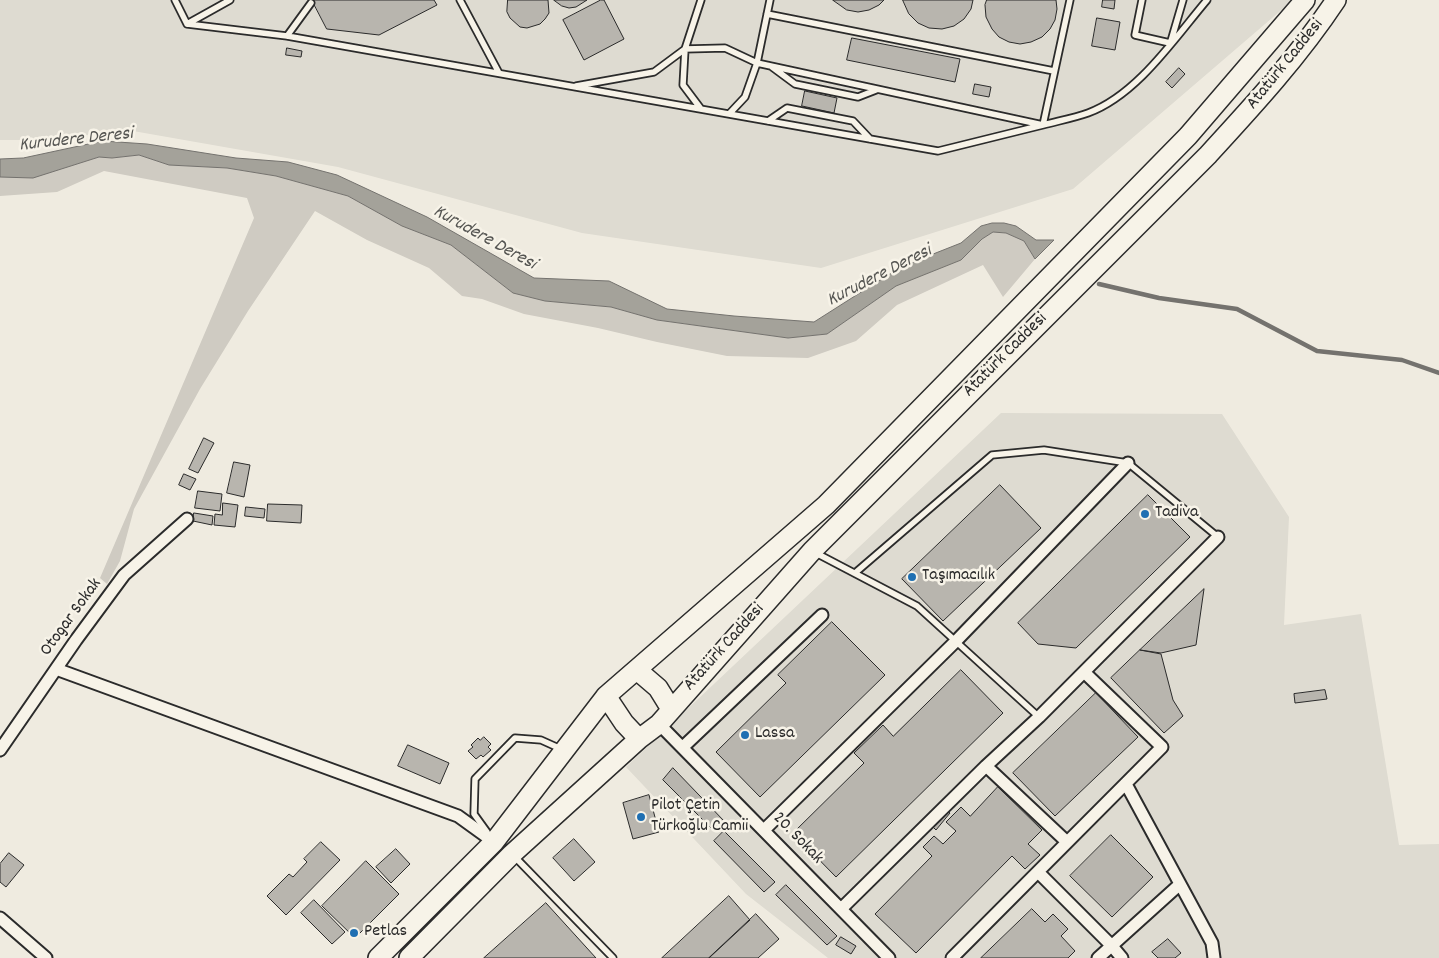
<!DOCTYPE html>
<html>
<head>
<meta charset="utf-8">
<style>
  body { margin:0 }
  canvas { display:block; background:#efebe0 }
</style>
</head>
<body>
<canvas width="1439" height="958"></canvas>
<script>
const c = document.querySelector('canvas').getContext('2d');
c.lineJoin = 'round';
function fill(path, color) {
  c.fillStyle = color;
  c.fill(path, 'evenodd');
}
function strokePath(path, color, width, dash) {
  c.strokeStyle = color;
  c.lineWidth = width;
  c.lineCap = dash ? 'butt' : 'round';
  c.setLineDash(dash || []);
  c.stroke(path);
}
function label(font, color, halo, rows, align = 'center') {
  c.font = font + ' Dekko,sans-serif';
  c.lineWidth = 5;
  c.setLineDash([]);
  c.textBaseline = 'middle';
  c.strokeStyle = halo;
  c.fillStyle = color;
  for (const [text, x, y, turn = 0] of rows) {
    c.save();
    c.translate(x, y);
    c.rotate((+turn || 0) * Math.PI / 180);
    c.textAlign = isNaN(turn) ? turn : align;
    if (halo) c.strokeText(text, 0, 0);
    c.fillText(text, 0, 0);
    c.restore();
  }
}
fill(new Path2D(`
  M 0,0 L 1293,0 L 1073,189 L 821,268 L 582,233 L 338,167 L 133,131 L 29,140 L 0,140 Z
  M 1001,413 L 1222,414 L 1289,517 L 1284,625 L 1361,614 L 1399,845 L 1439,844 L 1439,958 L 828,958 L 746,894 L 626,767 Z`), '#dedbd1');
fill(new Path2D(`
  M 139,155 L 169,165 L 227,168 L 276,176 L 348,196 L 402,226 L 451,245 L 513,293 L 545,301 L 611,307 L 657,320 L 788,338 L 827,334 L 896,286 L 961,260 L 982,239 L 993,232 L 1006,233 L 1024,241 L 1035,259 L 1003,297 L 983,265 L 897,305 L 856,341 L 808,358 L 727,356 L 657,342 L 598,328 L 524,314 L 482,299 L 462,296 L 429,268 L 367,240 L 315,211 L 248,311 L 200,389 L 134,509 L 120,561 L 107,584 L 100,578 L 254,218 L 247,198 L 104,171 L 57,192 L 0,196 L 0,177 L 33,177 L 99,157 L 112,158 Z`), '#cfcbc2');
const water = new Path2D(`
  M 103,141 L 147,144 L 236,158 L 288,162 L 337,175 L 427,217 L 534,278 L 609,281 L 667,309 L 734,316 L 814,322 L 888,275 L 918,260 L 961,243 L 981,226 L 992,223 L 1004,223 L 1016,226 L 1036,240 L 1054,240 L 1035,259 L 1024,241 L 1006,233 L 993,232 L 982,239 L 961,260 L 896,286 L 827,334 L 788,338 L 657,320 L 611,307 L 545,301 L 513,293 L 451,245 L 402,226 L 348,196 L 276,176 L 227,168 L 169,165 L 139,155 L 112,158 L 99,157 L 33,178 L 0,177 L 0,159 L 23,158 Z`);
fill(water, '#a4a29a');
strokePath(water, '#74726e', 1);
strokePath(new Path2D(`
  M 1099,284 L 1159,298 L 1237,309 L 1317,351 L 1402,360 L 1439,373`), '#74726e', 4.5);
const building = new Path2D(`
  M 312,0 L 434,0 L 437,5 L 379,35 L 327,29 Z
  M 508,0 L 548,0 L 549,13 L 545,19 L 540,24 L 527,28 L 520,27 L 510,18 L 507,12 Z
  M 554,0 L 587,0 L 576,7 L 569,8 L 562,6 Z
  M 601,0 L 604,0 L 624,39 L 584,60 L 563,20 Z
  M 833,0 L 884,0 L 879,5 L 869,10 L 858,12 L 847,10 Z
  M 903,0 L 973,0 L 971,9 L 964,19 L 954,26 L 942,29 L 929,28 L 918,23 L 909,14 Z
  M 987,0 L 1056,0 L 1057,9 L 1055,20 L 1050,29 L 1042,37 L 1031,42 L 1020,44 L 1009,42 L 999,37 L 992,29 L 986,17 L 985,5 Z
  M 1103,0 L 1115,0 L 1114,9 L 1102,7 Z
  M 1097,18 L 1120,22 L 1115,50 L 1092,46 Z
  M 852,38 L 960,59 L 955,82 L 847,60 Z
  M 287,48 L 302,51 L 301,57 L 286,55 Z
  M 1179,68 L 1185,74 L 1172,88 L 1166,82 Z
  M 975,84 L 991,87 L 989,97 L 973,94 Z
  M 805,91 L 837,98 L 834,113 L 802,106 Z
  M 204,438 L 214,443 L 198,473 L 189,469 Z
  M 234,462 L 250,465 L 244,497 L 227,493 Z
  M 184,474 L 196,479 L 190,490 L 179,485 Z
  M 1000,485 L 1041,528 L 943,621 L 902,579 Z
  M 198,491 L 222,494 L 220,511 L 195,508 Z
  M 1148,495 L 1190,537 L 1076,648 L 1038,644 L 1018,623 Z
  M 223,503 L 238,505 L 235,527 L 214,525 L 215,514 L 222,515 Z
  M 268,504 L 302,505 L 301,523 L 267,521 Z
  M 246,507 L 265,509 L 264,518 L 245,516 Z
  M 194,513 L 213,516 L 212,525 L 193,521 Z
  M 1204,589 L 1196,645 L 1161,653 L 1140,650 Z
  M 832,622 L 885,675 L 760,797 L 716,752 L 786,683 L 778,675 Z
  M 1140,650 L 1161,654 L 1173,700 L 1183,716 L 1164,733 L 1111,678 Z
  M 961,670 L 1003,713 L 836,877 L 793,833 L 864,763 L 854,753 L 883,725 L 893,736 Z
  M 1325,690 L 1327,699 L 1295,703 L 1294,694 Z
  M 1096,693 L 1138,737 L 1055,816 L 1013,773 Z
  M 484,737 L 491,744 L 488,747 L 491,750 L 483,757 L 481,755 L 476,759 L 468,751 L 473,747 L 471,745 L 478,738 L 480,740 Z
  M 408,745 L 449,763 L 440,784 L 398,766 Z
  M 673,768 L 725,822 L 714,831 L 663,780 Z
  M 998,787 L 1042,830 L 1028,844 L 1040,855 L 1025,869 L 1012,856 L 916,953 L 875,914 L 932,856 L 923,847 L 934,836 L 943,844 L 956,831 L 946,822 L 961,807 L 970,816 Z
  M 649,795 L 659,832 L 633,839 L 623,803 Z
  M 945,809 L 950,813 L 936,830 L 931,825 Z
  M 724,831 L 775,882 L 764,892 L 714,841 Z
  M 1111,835 L 1153,877 L 1112,917 L 1070,876 Z
  M 574,839 L 595,862 L 574,881 L 553,858 Z
  M 321,842 L 340,860 L 286,915 L 267,896 L 289,874 L 293,877 L 307,862 L 304,859 Z
  M 396,849 L 410,864 L 391,883 L 376,867 Z
  M 9,853 L 24,865 L 6,887 L 0,882 L 0,864 Z
  M 366,861 L 399,894 L 355,938 L 322,906 Z
  M 786,885 L 837,936 L 827,945 L 776,895 Z
  M 729,896 L 750,920 L 709,958 L 662,958 Z
  M 314,900 L 345,932 L 332,944 L 301,913 Z
  M 546,903 L 596,958 L 484,958 Z
  M 1032,909 L 1045,922 L 1053,914 L 1068,929 L 1061,936 L 1075,951 L 1068,958 L 981,958 Z
  M 756,914 L 779,939 L 758,958 L 709,958 Z
  M 841,937 L 856,946 L 851,954 L 836,945 Z
  M 1168,939 L 1181,953 L 1175,958 L 1158,958 L 1152,952 Z`);
fill(building, '#b8b5ae');
strokePath(building, '#2b2b2b', 1);
const lane = new Path2D(`
  M 175,0 L 187,24
  M 460,0 L 499,73
  M 1142,0 L 1135,35 L 1170,43
  M 767,14 L 1054,71
  M 187,24 L 287,36 L 938,151 L 1043,125 L 1070,0
  M 187,24 L 230,0
  M 287,36 L 311,3
  M 1171,41 L 1183,0
  M 772,67 L 795,84 L 858,97 L 876,90
  M 576,86 L 654,72 L 685,49 L 725,48 L 757,63 L 1043,125 C 1058,121 1074,118 1088,113 C 1137,95 1174,39 1207,0
  M 701,109 L 683,85 L 685,49 L 701,0
  M 729,114 L 745,97 L 757,63 L 770,0
  M 768,121 L 787,108 L 853,121 L 870,139
  M 814,552 L 917,606 L 1039,717
  M 855,573 L 992,455 L 1044,450 L 1128,463 L 1218,537
  M 487,832 L 474,814 L 475,779 L 515,738 L 541,740 L 561,749
  M 513,855 L 613,958`);
const street = new Path2D(`
  M 56,669 L 458,816 L 494,842
  M 659,724 L 889,958
  M 683,747 L 822,615
  M 0,750 L 76,640 L 124,575 L 187,519
  M 986,766 L 1067,842
  M 1126,784 L 1212,943 L 1214,958
  M 764,830 L 956,641 L 1128,463
  M 1038,872 L 1112,946 L 1122,958
  M 841,909 L 986,766 L 1039,717 L 1218,537
  M 0,918 L 46,958
  M 952,958 L 1162,747 L 1084,672
  M 1098,958 L 1179,885`);
const primary = new Path2D(`
  M 637,670 L 658,688 L 671,709
  M 606,696 L 624,723 L 639,739
  M 378,958 L 494,842 L 606,696 L 826,505 L 1188,136 L 1305,0
  M 409,958 L 512,854 L 639,739 L 659,724 L 812,551 L 1208,155 C 1253,106 1299,56 1336,0`);
strokePath(lane, '#2b2b2b', 9);
strokePath(street, '#2b2b2b', 15);
strokePath(primary, '#2b2b2b', 22);
strokePath(lane, '#f7f3e8', 5.5);
strokePath(street, '#f7f3e8', 11);
strokePath(primary, '#f7f3e8', 19);
for (const [x, y, r, color] of [
  [1145,514,5,"#1f6fb2"],
  [912,577,5,"#1f6fb2"],
  [745,735,5,"#1f6fb2"],
  [641,817,5,"#1f6fb2"],
  [354,933,5,"#1f6fb2"]
]) {
  const dot = new Path2D();
  dot.arc(x, y, r, 0, 2 * Math.PI);
  c.fillStyle = color;
  c.fill(dot);
  strokePath(dot, '#f7f3e8', 2);
}
label('18px', '#2b2b2b', '#f7f3e8', [
  ["Atatürk Caddesi",1286,65,-51],
  ["Atatürk Caddesi",1006,356,-45],
  ["Otogar Sokak",72,618,-54],
  ["Atatürk Caddesi",725,648,-48],
  ["20. Sokak",797,839,46]
]);
label('18px', '#2b2b2b', '#f7f3e8', [
  ["Tadiva",1155,514],
  ["Taşımacılık",922,577],
  ["Lassa",755,735],
  ["Pilot Çetin",651,807],
  ["Türkoğlu Camii",651,828],
  ["Petlas",364,933]
], 'left');
label('italic 19px', '#555552', '#f7f3e8', [
  ["Kurudere Deresi",76,141,-6],
  ["Kurudere Deresi",484,239,29],
  ["Kurudere Deresi",880,277,-27]
]);
</script>
</body>
</html>
